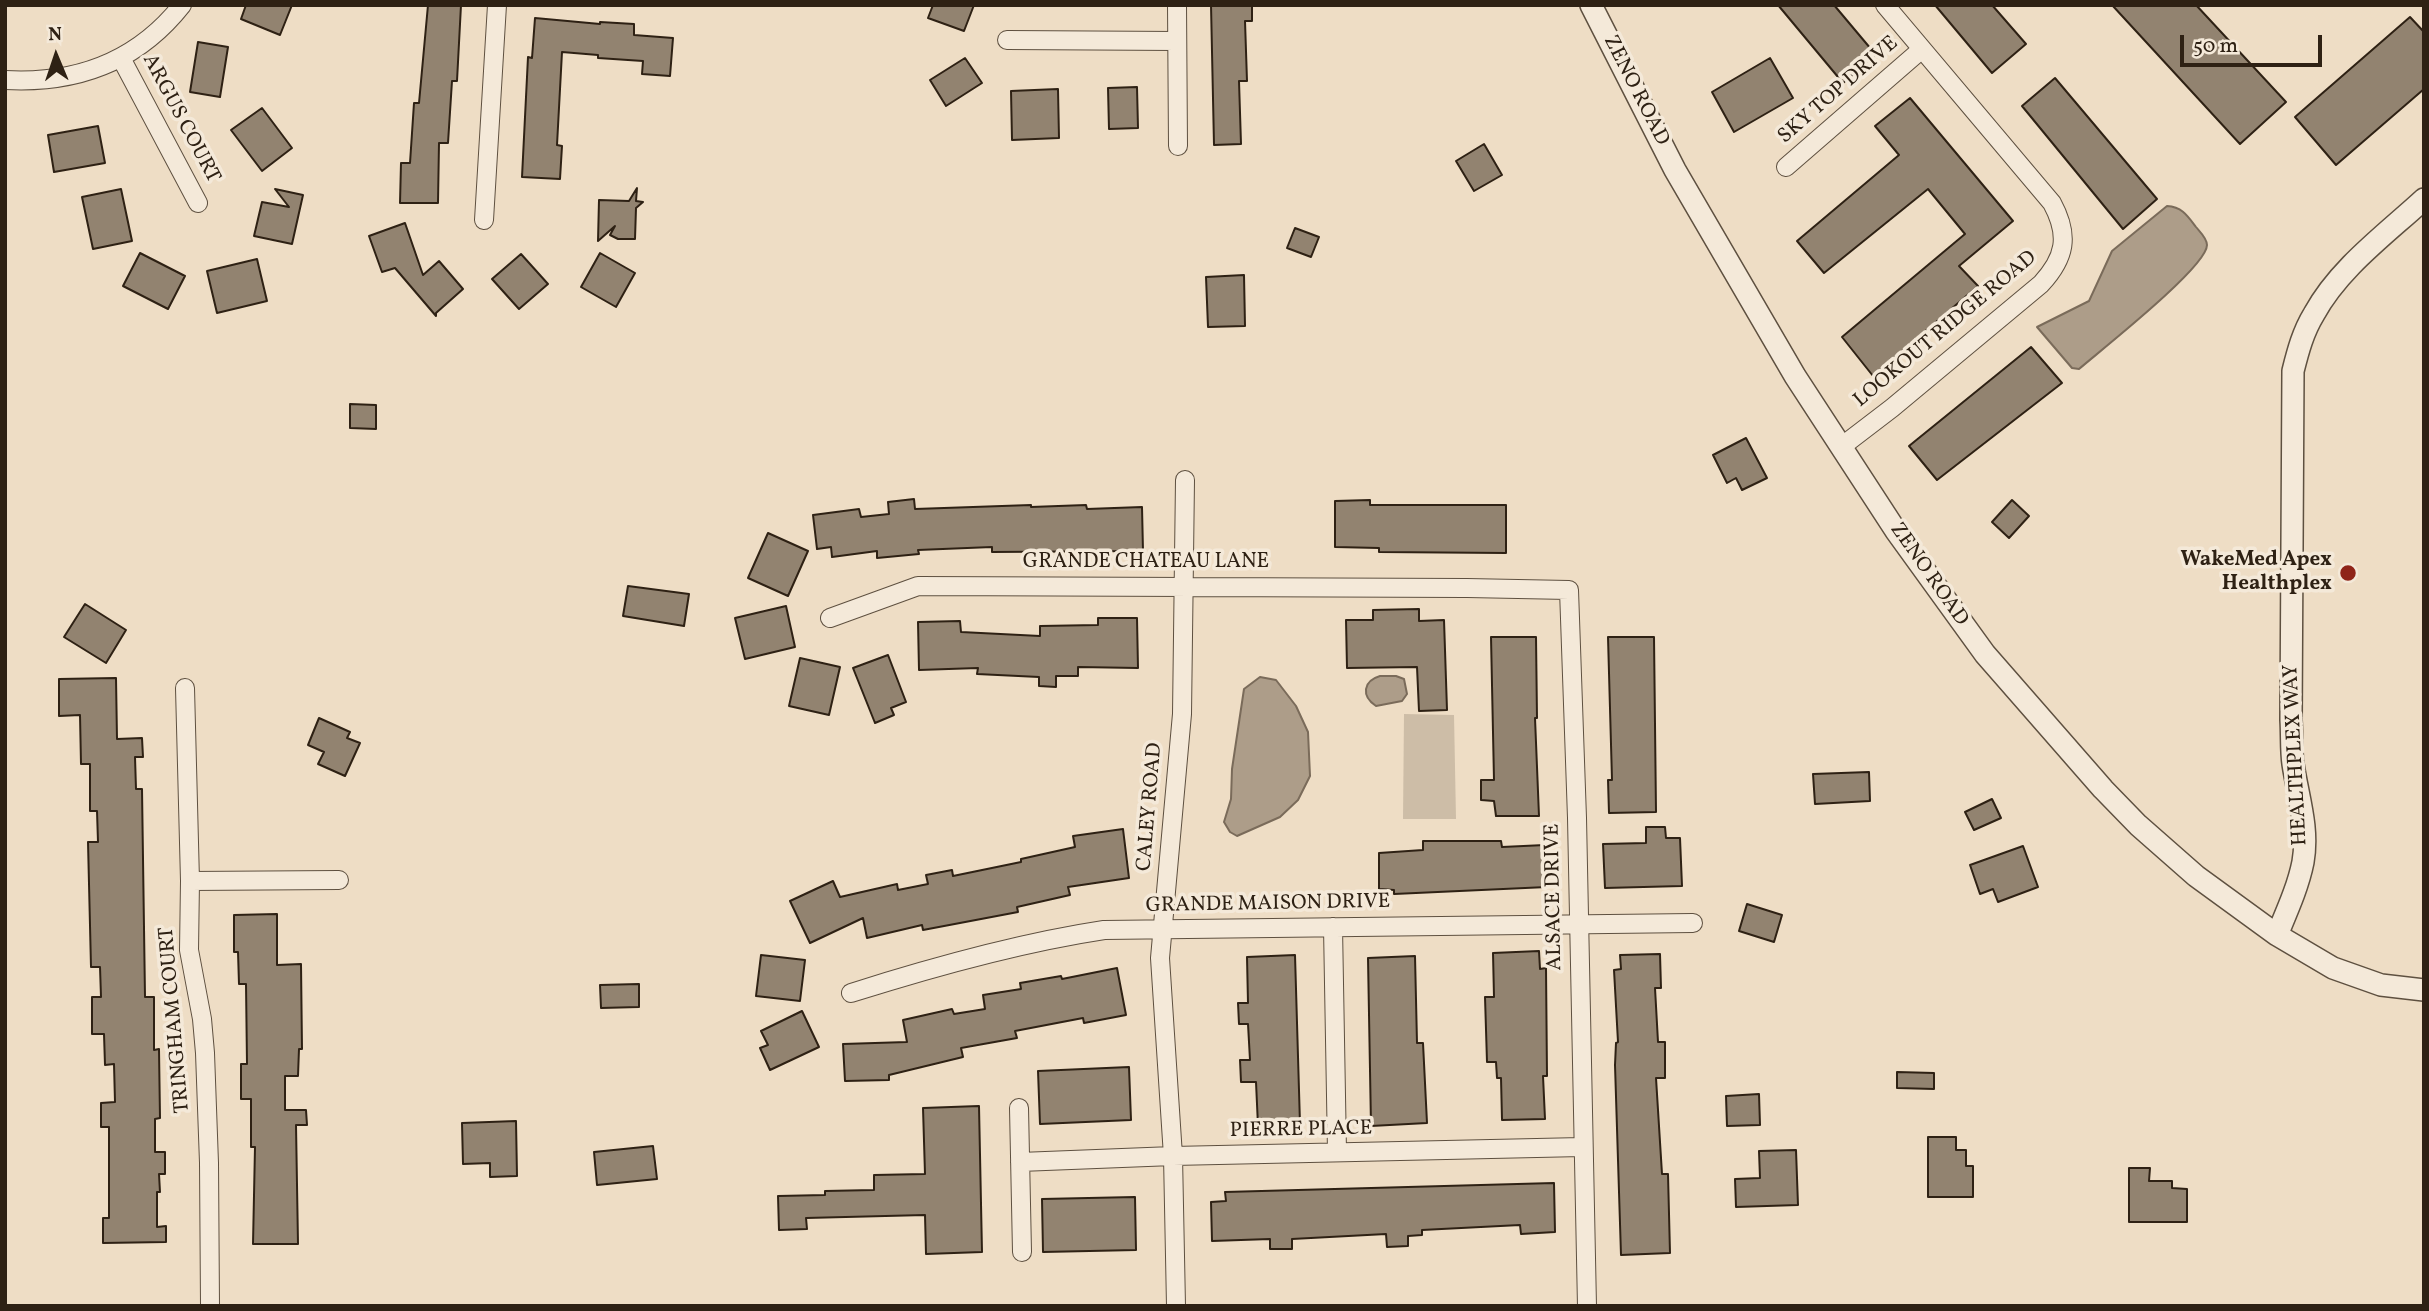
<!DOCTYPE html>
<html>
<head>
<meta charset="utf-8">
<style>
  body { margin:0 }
  #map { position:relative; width:2429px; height:1311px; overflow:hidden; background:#eeddc5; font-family:Vollkorn,serif }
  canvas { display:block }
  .frame { position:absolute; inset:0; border:7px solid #2e2114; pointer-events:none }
  .north { position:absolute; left:21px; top:21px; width:70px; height:70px; -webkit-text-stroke:5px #f4e9d9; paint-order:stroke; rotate:358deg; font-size:19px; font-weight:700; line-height:28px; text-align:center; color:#2e2114 }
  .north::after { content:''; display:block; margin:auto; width:24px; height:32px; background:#2e2114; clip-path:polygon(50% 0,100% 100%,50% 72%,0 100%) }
  .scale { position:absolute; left:2180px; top:35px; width:142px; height:32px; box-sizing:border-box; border:4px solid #2e2114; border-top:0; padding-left:9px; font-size:21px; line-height:24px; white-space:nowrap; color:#2e2114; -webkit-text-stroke:5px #f4e9d9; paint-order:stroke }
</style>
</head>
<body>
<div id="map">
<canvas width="2429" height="1311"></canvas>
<div class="frame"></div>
<div class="north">N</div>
<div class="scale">50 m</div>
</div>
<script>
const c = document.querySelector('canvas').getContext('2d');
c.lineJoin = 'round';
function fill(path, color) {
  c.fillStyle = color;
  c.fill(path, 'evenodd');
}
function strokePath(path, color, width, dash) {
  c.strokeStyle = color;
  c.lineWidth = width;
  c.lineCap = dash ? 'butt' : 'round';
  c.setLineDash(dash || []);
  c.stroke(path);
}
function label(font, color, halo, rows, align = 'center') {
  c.font = font + ' Vollkorn,serif';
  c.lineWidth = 7;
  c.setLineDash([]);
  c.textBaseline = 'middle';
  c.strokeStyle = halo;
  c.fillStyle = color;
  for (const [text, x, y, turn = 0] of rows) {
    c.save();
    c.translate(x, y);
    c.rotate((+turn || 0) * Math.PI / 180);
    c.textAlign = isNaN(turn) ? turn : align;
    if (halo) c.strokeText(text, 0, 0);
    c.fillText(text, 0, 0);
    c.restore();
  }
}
fill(new Path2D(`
  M 1404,714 L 1454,715 L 1456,819 L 1403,819 Z`), '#cdbda7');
const water = new Path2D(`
  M 2167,206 C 2182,207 2187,215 2196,227 C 2200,232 2207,238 2207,245 C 2207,267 2101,350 2079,369 L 2072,368 L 2037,327 L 2089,301 L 2112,251 Z
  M 1380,676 L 1396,676 L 1404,679 L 1407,694 L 1402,701 L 1376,706 C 1361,696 1363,681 1380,676 Z
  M 1260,677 L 1276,680 L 1296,706 L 1308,732 L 1310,776 L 1298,800 L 1280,817 L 1237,836 L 1230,832 L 1224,822 L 1231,799 L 1232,769 L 1244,689 Z`);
fill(water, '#ad9d89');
strokePath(water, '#7a6b5a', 2);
const building = new Path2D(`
  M 246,5 L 292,5 L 280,35 L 241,19 Z
  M 428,5 L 461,5 L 457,81 L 452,81 L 448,143 L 439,143 L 438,203 L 400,203 L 401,163 L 410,163 L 414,103 L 419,103 Z
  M 933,5 L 974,5 L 964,31 L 928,18 Z
  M 1211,5 L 1252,5 L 1252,21 L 1245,21 L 1247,81 L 1239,81 L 1241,144 L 1214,145 Z
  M 1778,5 L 1834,5 L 1876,55 L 1843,83 Z
  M 1935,5 L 1992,5 L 2026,44 L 1992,73 Z
  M 2112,5 L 2196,5 L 2286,102 L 2240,144 Z
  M 2410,17 L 2424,32 L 2424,89 L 2336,165 L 2295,117 Z
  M 535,18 L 600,24 L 600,22 L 634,24 L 634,35 L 673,38 L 670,76 L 642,74 L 643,61 L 598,58 L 598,55 L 562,52 L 557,145 L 562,146 L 560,179 L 522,177 L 528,57 L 532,58 Z
  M 198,42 L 228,47 L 220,97 L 190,92 Z
  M 965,58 L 982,83 L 946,106 L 930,80 Z
  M 1770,58 L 1793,98 L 1734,132 L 1712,92 Z
  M 2055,78 L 2157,199 L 2123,229 L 2022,106 Z
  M 1137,87 L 1138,128 L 1109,129 L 1108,88 Z
  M 1058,89 L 1059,138 L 1012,140 L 1011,91 Z
  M 1910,98 L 2013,221 L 1959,266 L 1978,286 L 1873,376 L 1842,337 L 1965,234 L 1928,189 L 1824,273 L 1797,241 L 1899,155 L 1875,126 Z
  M 262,108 L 292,148 L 262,171 L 231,130 Z
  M 98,126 L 105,163 L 54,172 L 48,135 Z
  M 1484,144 L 1502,175 L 1474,191 L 1456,161 Z
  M 637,188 L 636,201 L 643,202 L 636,208 L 635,239 L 618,239 L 610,235 L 615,226 L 598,241 L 599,200 L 629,201 Z
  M 121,189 L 132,241 L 93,249 L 82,197 Z
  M 275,189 L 303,195 L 292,244 L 254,236 L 262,202 L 289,207 Z
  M 405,223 L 423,275 L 439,261 L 463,289 L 436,313 L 436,316 L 395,268 L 382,272 L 369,236 Z
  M 1295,228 L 1319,237 L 1311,257 L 1287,248 Z
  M 140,253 L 185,276 L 168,309 L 123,286 Z
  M 600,253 L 635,273 L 616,307 L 581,287 Z
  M 521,254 L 548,284 L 519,309 L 492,279 Z
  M 257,259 L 267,301 L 217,313 L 207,271 Z
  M 1244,275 L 1245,326 L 1208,327 L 1206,277 Z
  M 2031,347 L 2062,383 L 1937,480 L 1909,446 Z
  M 350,404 L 376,405 L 376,429 L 350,428 Z
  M 1746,438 L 1767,478 L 1742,490 L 1736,478 L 1727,483 L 1713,455 Z
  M 914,499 L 915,509 L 1031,505 L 1031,507 L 1086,505 L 1087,509 L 1142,507 L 1143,551 L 992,552 L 992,547 L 918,550 L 919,554 L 877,558 L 877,551 L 832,557 L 831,547 L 817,549 L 813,515 L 859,509 L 861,517 L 889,514 L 888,502 Z
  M 1370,500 L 1370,505 L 1506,505 L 1506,553 L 1379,552 L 1379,548 L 1335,547 L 1335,501 Z
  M 2012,500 L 2029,516 L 2009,538 L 1992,522 Z
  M 768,533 L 808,551 L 788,596 L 748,578 Z
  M 628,586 L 689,594 L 684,626 L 623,616 Z
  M 85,604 L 126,630 L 106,663 L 64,637 Z
  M 786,606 L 795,647 L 745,659 L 735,618 Z
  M 1419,609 L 1419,621 L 1444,620 L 1447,710 L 1419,711 L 1417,667 L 1347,668 L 1346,620 L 1373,620 L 1373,610 Z
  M 1098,618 L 1137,618 L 1138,668 L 1078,667 L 1078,676 L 1056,676 L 1056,687 L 1039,686 L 1039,677 L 977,674 L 978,668 L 919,670 L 918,622 L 960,621 L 961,632 L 1040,636 L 1040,626 L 1098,625 Z
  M 1491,637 L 1536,637 L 1537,718 L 1535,718 L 1539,816 L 1496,816 L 1494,801 L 1481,800 L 1481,780 L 1494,780 Z
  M 1608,637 L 1654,637 L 1656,812 L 1609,813 L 1608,780 L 1612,780 Z
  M 888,655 L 906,702 L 891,708 L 894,715 L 875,723 L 853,668 Z
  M 800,658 L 840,667 L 829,715 L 789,706 Z
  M 116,678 L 117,739 L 142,738 L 143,757 L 135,757 L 136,789 L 142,789 L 145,997 L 154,997 L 154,1050 L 159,1049 L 160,1118 L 155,1119 L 155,1152 L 165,1152 L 165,1174 L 159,1174 L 160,1192 L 157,1192 L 157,1227 L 166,1226 L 166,1242 L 103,1243 L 103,1218 L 109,1218 L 109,1127 L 101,1127 L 101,1103 L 115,1102 L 114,1064 L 105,1065 L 104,1034 L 92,1034 L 92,997 L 101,997 L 100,967 L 91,967 L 88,842 L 98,842 L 97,811 L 90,811 L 90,764 L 81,764 L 80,715 L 59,716 L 59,679 Z
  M 319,718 L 350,732 L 347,738 L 360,743 L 345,776 L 318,764 L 324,752 L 308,745 Z
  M 1869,772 L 1870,801 L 1815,804 L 1813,774 Z
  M 1992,799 L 2001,818 L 1974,830 L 1965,812 Z
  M 1646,827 L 1665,827 L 1666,838 L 1680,838 L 1682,886 L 1605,888 L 1603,844 L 1646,843 Z
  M 1123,829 L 1129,878 L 1068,887 L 1070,895 L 1017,907 L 1018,912 L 923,930 L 922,925 L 867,938 L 863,918 L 810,943 L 790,901 L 833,881 L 840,897 L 897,884 L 898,890 L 928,884 L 926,875 L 952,870 L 953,876 L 1021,862 L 1021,859 L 1075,847 L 1073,836 Z
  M 1423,841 L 1501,841 L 1502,847 L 1545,845 L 1547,887 L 1394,894 L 1394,890 L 1379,889 L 1379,853 L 1423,850 Z
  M 2023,846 L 2038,887 L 1998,902 L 1993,889 L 1980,894 L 1970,865 Z
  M 1747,904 L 1782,915 L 1774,942 L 1739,931 Z
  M 277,914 L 277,965 L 301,964 L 302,1049 L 299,1049 L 298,1076 L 285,1076 L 285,1110 L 306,1110 L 307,1125 L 296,1125 L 298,1244 L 253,1244 L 255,1147 L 251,1147 L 251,1099 L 241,1099 L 241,1064 L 247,1064 L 246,984 L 239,984 L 238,952 L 234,952 L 234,915 Z
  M 1539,951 L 1540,969 L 1546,968 L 1547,1076 L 1543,1076 L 1545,1119 L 1502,1120 L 1501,1078 L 1497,1078 L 1496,1062 L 1487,1062 L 1485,997 L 1494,997 L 1493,953 Z
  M 1660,954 L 1661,988 L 1655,988 L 1658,1042 L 1665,1042 L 1665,1078 L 1656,1078 L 1662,1174 L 1668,1174 L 1670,1253 L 1621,1255 L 1615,1065 L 1616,1043 L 1618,1042 L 1614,970 L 1621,969 L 1620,955 Z
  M 761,955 L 805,960 L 800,1001 L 756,996 Z
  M 1295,955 L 1300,1124 L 1258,1126 L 1256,1082 L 1241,1082 L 1240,1060 L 1250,1060 L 1248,1024 L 1239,1024 L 1238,1003 L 1248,1003 L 1247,957 Z
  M 1415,956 L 1417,1043 L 1423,1043 L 1427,1123 L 1371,1126 L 1368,958 Z
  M 1117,968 L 1126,1015 L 1084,1023 L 1083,1018 L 1015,1031 L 1017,1038 L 961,1048 L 963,1057 L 889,1075 L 889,1080 L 845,1081 L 843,1044 L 907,1042 L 903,1020 L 952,1009 L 954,1014 L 985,1009 L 983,995 L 1021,989 L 1020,983 L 1061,976 L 1062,979 Z
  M 639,984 L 639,1007 L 601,1008 L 600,985 Z
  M 802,1011 L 819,1047 L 770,1070 L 760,1048 L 768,1045 L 761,1031 Z
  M 1129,1067 L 1131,1120 L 1040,1124 L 1038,1071 Z
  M 1897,1072 L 1934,1073 L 1934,1089 L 1897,1088 Z
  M 1759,1094 L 1760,1125 L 1727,1126 L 1726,1096 Z
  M 979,1106 L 982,1252 L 926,1254 L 925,1215 L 806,1218 L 807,1229 L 779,1230 L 778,1196 L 825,1195 L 825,1191 L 874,1190 L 874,1175 L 925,1174 L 923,1108 Z
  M 516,1121 L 517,1176 L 490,1177 L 490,1163 L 463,1164 L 462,1123 Z
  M 1928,1137 L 1956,1137 L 1956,1150 L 1966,1150 L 1966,1166 L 1973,1166 L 1973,1197 L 1928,1197 Z
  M 653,1146 L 657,1179 L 597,1185 L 594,1152 Z
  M 1796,1150 L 1798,1205 L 1736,1207 L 1735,1179 L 1760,1178 L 1759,1151 Z
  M 2129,1168 L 2150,1168 L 2149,1181 L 2172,1181 L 2172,1188 L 2187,1189 L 2187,1222 L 2129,1222 Z
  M 1554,1183 L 1555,1232 L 1521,1234 L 1520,1225 L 1422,1230 L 1422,1235 L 1408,1236 L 1408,1246 L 1387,1247 L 1386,1234 L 1292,1239 L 1292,1249 L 1270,1249 L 1270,1239 L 1212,1241 L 1211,1202 L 1226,1201 L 1225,1192 Z
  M 1135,1197 L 1136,1250 L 1043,1252 L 1042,1199 Z`);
fill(building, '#928370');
strokePath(building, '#2e2114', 2);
const minor = new Path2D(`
  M 1177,5 L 1178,146
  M 1007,40 L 1177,41
  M 121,58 L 198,203
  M 5,80 C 76,84 137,62 182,5
  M 1786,167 L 1922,49
  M 484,220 L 497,5
  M 1841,447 L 1892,408 L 2041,284 C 2065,258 2070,236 2052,203 L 1885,5
  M 830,618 L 918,586 L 1467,588 L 1569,590 L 1577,818 L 1587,1306
  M 185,688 L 190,881 L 189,950 L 202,1019 L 205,1053 L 209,1163 L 210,1306
  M 190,881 L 339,880
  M 1333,927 L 1337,1152
  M 851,993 C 933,967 1018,943 1104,930 L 1693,923
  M 1019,1108 L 1022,1252
  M 1020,1162 L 1173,1156 L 1582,1147
  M 1176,1306 L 1173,1156 L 1160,958 L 1182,714 L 1185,480`);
const tertiary = new Path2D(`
  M 1591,5 L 1675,170 L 1795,376 L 1896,531 L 1985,654 L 2103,789 L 2138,825 L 2196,876 L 2277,935 L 2333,968 L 2381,985 L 2424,990
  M 2277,935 C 2287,911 2298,887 2303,862 C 2309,828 2298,797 2293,764 C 2291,750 2292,735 2291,720 L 2293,371 C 2298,351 2303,332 2314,314 C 2339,268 2386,234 2424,199`);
strokePath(minor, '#5e5040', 20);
strokePath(tertiary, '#5e5040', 24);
strokePath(minor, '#f4e9d9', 18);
strokePath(tertiary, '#f4e9d9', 21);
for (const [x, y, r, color] of [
  [2348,573,9,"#8f2418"]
]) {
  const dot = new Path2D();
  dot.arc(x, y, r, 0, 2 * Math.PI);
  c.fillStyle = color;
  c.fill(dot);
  strokePath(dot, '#f4e9d9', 2.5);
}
label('21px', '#2e2114', '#f4e9d9', [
  ["ZENO ROAD",1635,91,63],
  ["SKY TOP DRIVE",1839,91,-41],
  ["ARGUS COURT",180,119,62],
  ["LOOKOUT RIDGE ROAD",1946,330,-40],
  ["GRANDE CHATEAU LANE",1146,563],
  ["ZENO ROAD",1928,575,55],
  ["HEALTHPLEX WAY",2297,755,-93],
  ["CALEY ROAD",1151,807,-85],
  ["ALSACE DRIVE",1555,897,-91],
  ["GRANDE MAISON DRIVE",1268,905,-1],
  ["TRINGHAM COURT",176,1020,-95],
  ["PIERRE PLACE",1301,1131,-1]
]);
label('bold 21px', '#2e2114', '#f4e9d9', [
  ["WakeMed Apex",2332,561],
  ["Healthplex",2332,585]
], 'right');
</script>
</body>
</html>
